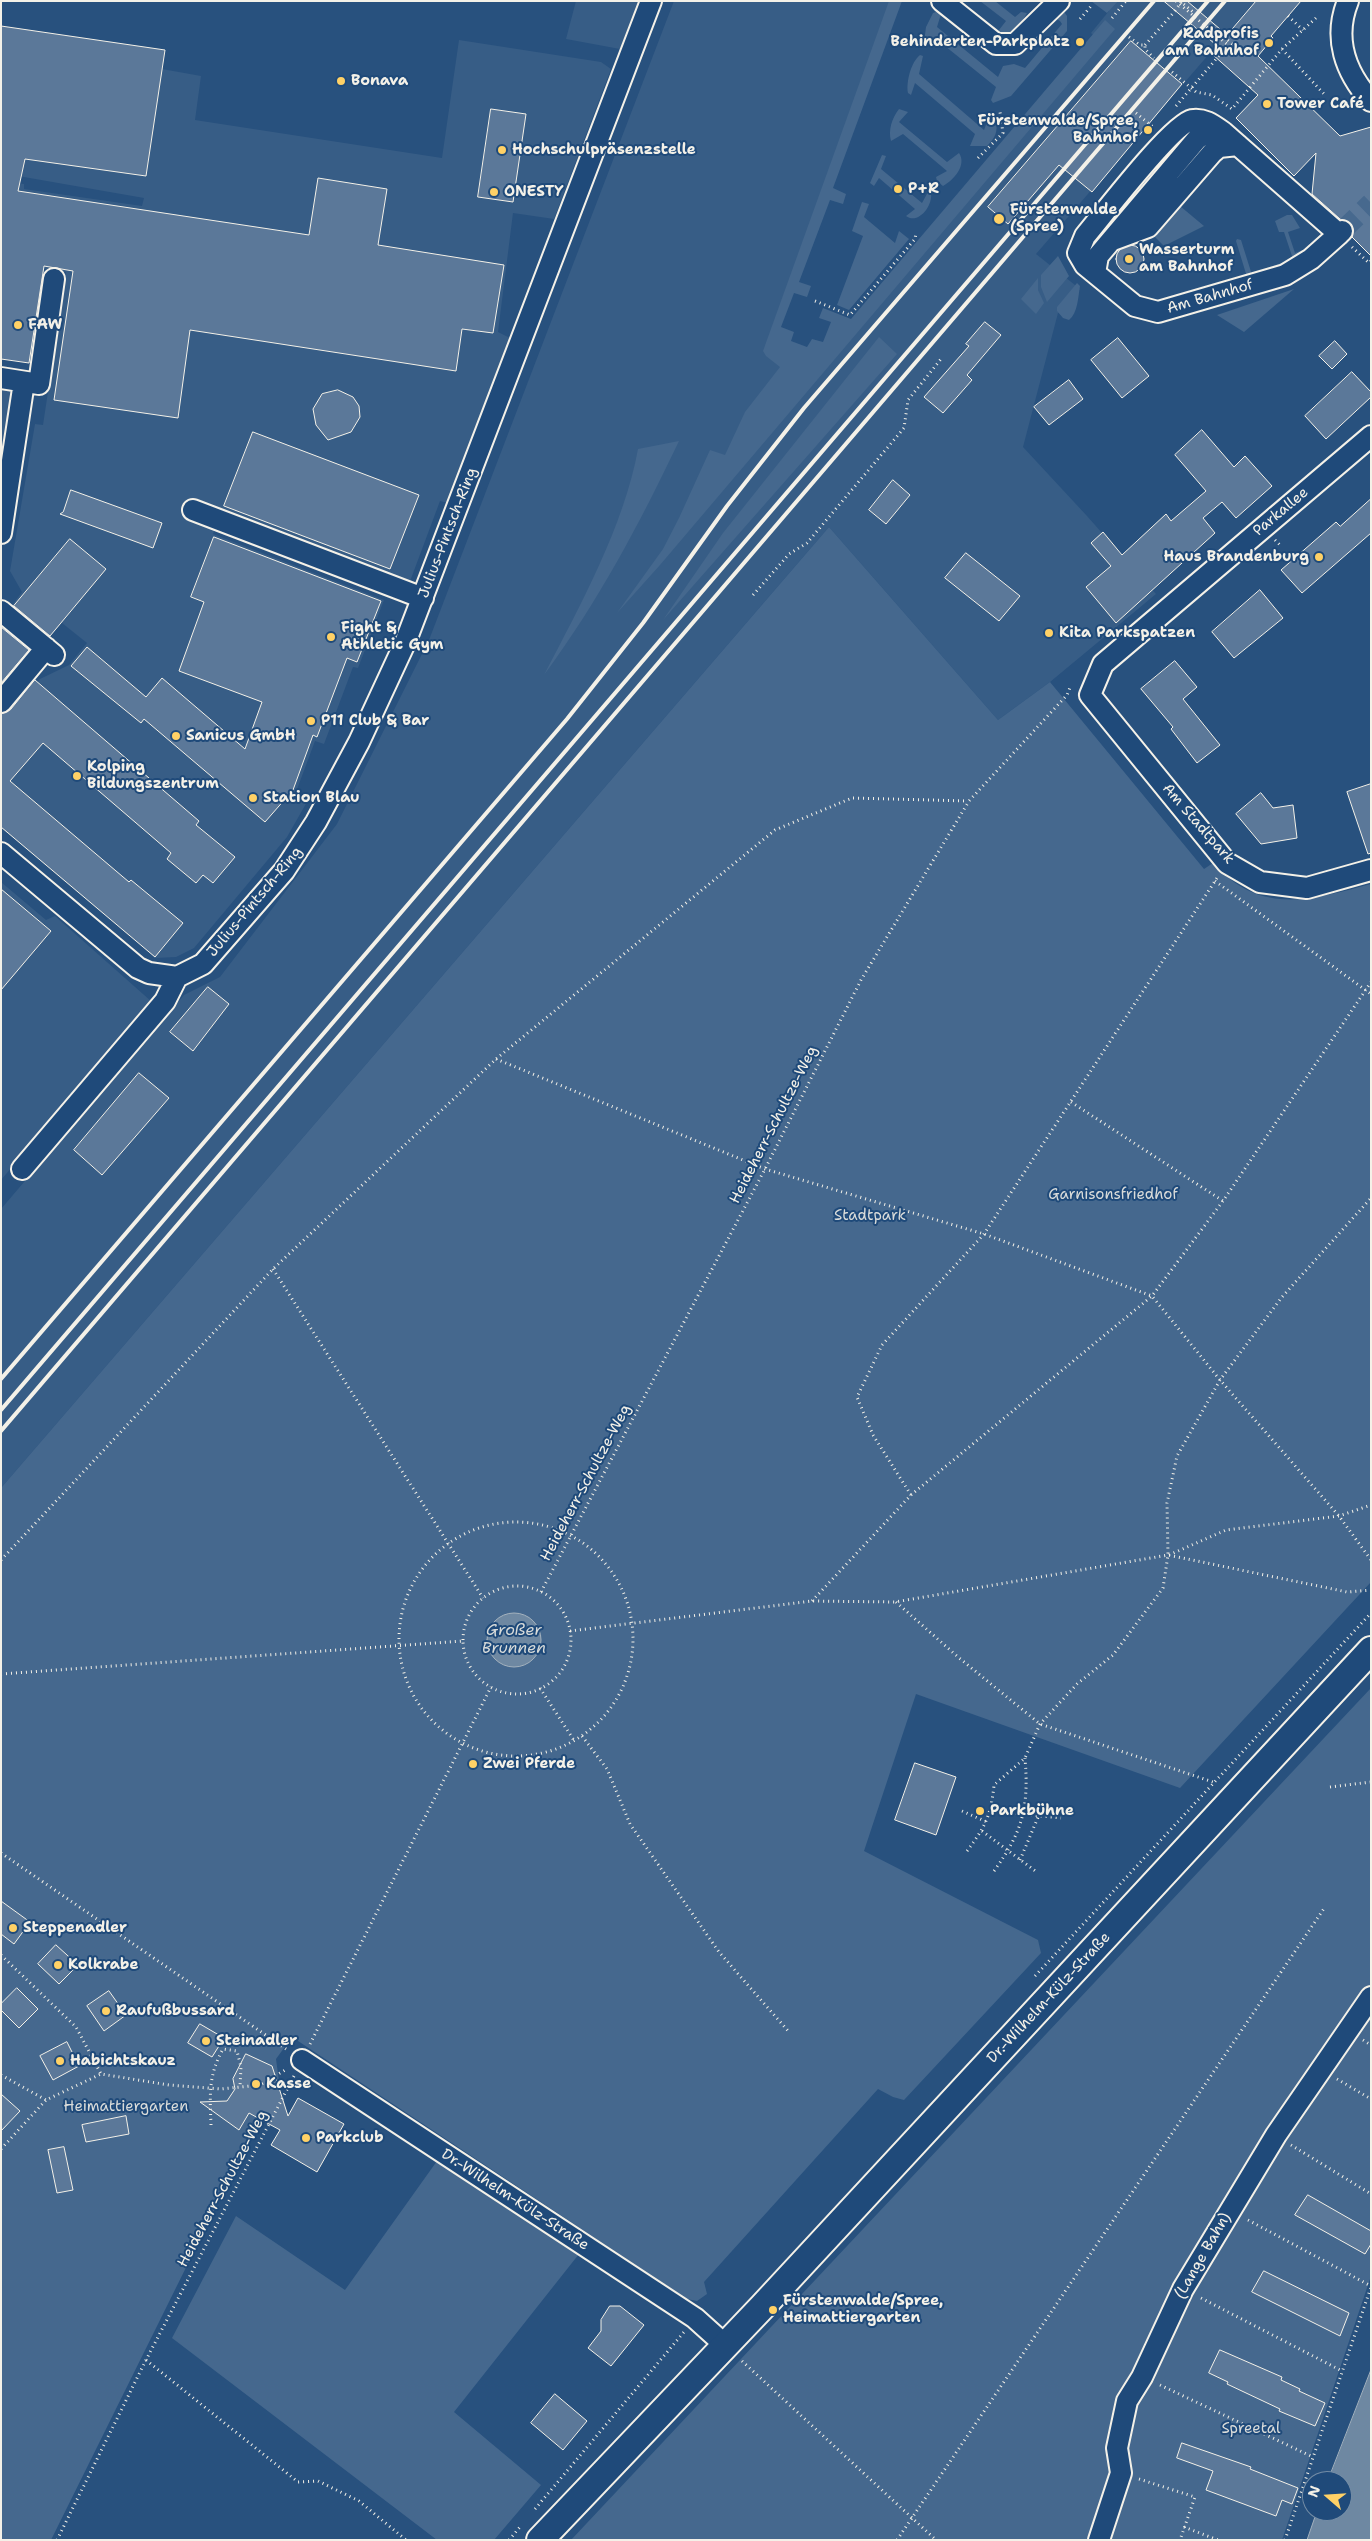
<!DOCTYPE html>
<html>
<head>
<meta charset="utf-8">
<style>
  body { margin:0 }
  #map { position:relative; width:1372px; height:2541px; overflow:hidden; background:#28517e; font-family:"Shantell Sans",sans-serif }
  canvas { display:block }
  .frame { position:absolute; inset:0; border:2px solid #f4f1e8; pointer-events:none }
  .north { position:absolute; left:1302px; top:2471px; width:50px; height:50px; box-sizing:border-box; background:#1f4a7a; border:1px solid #748da6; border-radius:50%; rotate:289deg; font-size:14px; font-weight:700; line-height:20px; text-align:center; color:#f4f1e8 }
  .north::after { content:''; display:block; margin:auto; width:18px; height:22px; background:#ffd166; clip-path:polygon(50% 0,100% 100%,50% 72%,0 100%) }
</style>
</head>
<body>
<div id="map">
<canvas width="1372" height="2541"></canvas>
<div class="frame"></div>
<div class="north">N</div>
</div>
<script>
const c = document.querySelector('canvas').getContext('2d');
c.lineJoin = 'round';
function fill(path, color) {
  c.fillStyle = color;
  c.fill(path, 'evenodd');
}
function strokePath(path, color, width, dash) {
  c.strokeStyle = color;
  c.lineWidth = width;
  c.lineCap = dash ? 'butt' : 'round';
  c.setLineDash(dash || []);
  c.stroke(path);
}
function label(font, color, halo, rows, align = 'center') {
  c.font = font + ' "Shantell Sans",sans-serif';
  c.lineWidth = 4;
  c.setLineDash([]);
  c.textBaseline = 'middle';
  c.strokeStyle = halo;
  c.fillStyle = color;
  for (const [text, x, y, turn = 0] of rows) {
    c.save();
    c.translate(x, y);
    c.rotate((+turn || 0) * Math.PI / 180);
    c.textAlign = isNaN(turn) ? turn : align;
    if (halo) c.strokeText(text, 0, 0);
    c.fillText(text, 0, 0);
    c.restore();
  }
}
fill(new Path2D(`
  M 576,1 L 638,1 L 620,49 L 566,39 Z
  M 674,1 L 894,1 L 773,338 L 822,359 L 1098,39 L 1091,33 L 1109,11 L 1097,1 L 1255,1 L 1036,254 L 1080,289 L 1058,313 L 1023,447 L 1087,516 L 1156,594 L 1050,682 L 998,720 L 829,527 L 1,1488 L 1,1209 L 184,995 L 220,977 L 337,824 L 429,640 Z
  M 459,40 L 601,62 L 611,69 L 554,219 L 513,213 L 498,332 L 510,338 L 448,503 L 440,501 L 409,584 L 221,513 L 213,534 L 384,600 L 358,668 L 353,667 L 324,744 L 315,741 L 296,792 L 307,802 L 287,837 L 194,948 L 176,957 L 155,958 L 1,828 L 1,724 L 40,679 L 69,665 L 87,643 L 62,623 L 48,639 L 10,608 L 22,592 L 10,571 L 35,424 L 43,425 L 66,272 L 1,262 L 1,181 L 24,184 L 24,189 L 142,206 L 144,198 L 1,173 L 162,69 L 201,76 L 195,120 L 442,158 Z
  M 1,389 L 17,391 L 1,491 Z
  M 4,626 L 32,649 L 1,687 L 1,629 Z
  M 1,882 L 46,920 L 55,916 L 152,1002 L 1,1180 Z`), '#375d86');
fill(new Path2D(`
  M 889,1 L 902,1 L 833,188 L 846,194 L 843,204 L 830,200 L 799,282 L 811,286 L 807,297 L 794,293 L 781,327 L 794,332 L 791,341 L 807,347 L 812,339 L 823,342 L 831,322 L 819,318 L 823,308 L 851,319 L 1105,20 L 1115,29 L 660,565 L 617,613 L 663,549 L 679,518 L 710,450 L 725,455 L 745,412 L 780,367 L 766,356 L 763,351 Z
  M 980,1 L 995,1 L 1015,17 L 1021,12 L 1027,13 C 1020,25 1015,32 1001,35 L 999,30 L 1006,21 Z
  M 1091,1 L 1118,1 L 1107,13 Z
  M 1060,6 L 1067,16 L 1067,31 L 1011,96 L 993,103 L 991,100 L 996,87 L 935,38 L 931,47 L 924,42 L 926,27 L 933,13 L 939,11 L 941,14 L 937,27 L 998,77 L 1003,66 L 1014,64 L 1025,68 L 1062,24 L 1060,21 L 1055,18 Z
  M 920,55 L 923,56 L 919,74 L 984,130 L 989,117 L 996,121 C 998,132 995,138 987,146 L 970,146 L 975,134 L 915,83 L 911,95 L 908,93 C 906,82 911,62 920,55 Z
  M 899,109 L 908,112 L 899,122 L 947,162 L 959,153 C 967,165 954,180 943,186 L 937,181 L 936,177 L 947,171 L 903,134 L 891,141 C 888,130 892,118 899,109 Z
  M 882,155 L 886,156 L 881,169 L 922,203 L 928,192 L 931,193 C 933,206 918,225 906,216 L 915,209 L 879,178 L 874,186 L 870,183 Z
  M 1174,201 L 1204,226 L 1164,246 L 1149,231 Z
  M 862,202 L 869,204 L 864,217 L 895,243 L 899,231 L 909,239 L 849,310 L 837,305 L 863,236 L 852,231 Z
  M 1287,215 L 1292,215 L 1300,228 L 1288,232 L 1295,253 L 1308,248 L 1300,256 L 1265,274 L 1264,269 L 1293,259 L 1284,232 L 1279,232 L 1275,221 Z
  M 1237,239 L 1241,240 L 1252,275 L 1247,277 L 1236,241 Z
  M 1058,256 L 1069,276 L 1047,302 L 1041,287 L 1041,275 Z
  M 1038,278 L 1038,290 L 1044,303 L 1036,314 L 1021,299 Z
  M 1077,283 L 1080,286 C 1078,297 1078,313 1069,320 L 1063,318 L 1057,311 L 1057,307 Z
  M 1294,289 L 1244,332 L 1217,315 Z
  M 879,337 L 897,354 L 663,620 L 723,533 Z
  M 679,441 C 640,523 598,602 544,675 C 580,606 624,526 638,449 Z
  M 829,527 L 998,720 L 1050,682 L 1204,869 L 1213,863 C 1260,916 1311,900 1371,884 L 1371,1582 L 1180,1788 L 916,1694 L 864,1851 L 1038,1940 L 1041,1953 L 904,2100 L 893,2097 L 878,2089 L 704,2282 L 707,2294 L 697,2301 L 687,2299 L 292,2037 L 276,2059 L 280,2089 L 269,2100 L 51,2540 L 1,2540 L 1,1488 Z
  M 1371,1688 L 1371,2276 L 1282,2540 L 571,2540 Z
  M 437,2161 L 579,2254 L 454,2412 L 541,2485 L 494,2540 L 437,2540 L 172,2338 L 236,2216 L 345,2290 Z`), '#45688e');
const water = new Path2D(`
  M487 1640a27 27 0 1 1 54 0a27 27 0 1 1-54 0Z
  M 1371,2370 L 1371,2540 L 1307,2540 L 1317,2511 L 1342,2511 L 1342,2481 L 1328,2481 Z`);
fill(water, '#6e88a2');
strokePath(water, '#a4b2be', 1);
const building = new Path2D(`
  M 1164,1 L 1187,1 L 1227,35 L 1256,1 L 1301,1 L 1271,36 L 1273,38 L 1258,56 L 1340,136 L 1371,127 L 1371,256 L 1352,237 L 1354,228 L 1351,223 L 1340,219 L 1312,194 L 1316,153 L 1294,176 L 1236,118 L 1258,95 L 1212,54 L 1218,47 Z
  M 1,26 L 165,50 L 146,176 L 25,159 L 18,191 L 309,235 L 318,178 L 387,189 L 378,245 L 504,265 L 493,333 L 462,329 L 456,371 L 190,330 L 178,418 L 54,400 L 73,271 L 44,266 L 29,363 L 1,359 Z
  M 1131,41 L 1182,84 L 1092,192 L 1059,165 L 1008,224 L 988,207 Z
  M 491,109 L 526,114 L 513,202 L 478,197 Z
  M1116 259a14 14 0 1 1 28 0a14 14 0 1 1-28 0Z
  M 985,322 L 1001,335 L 967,375 L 972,380 L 943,413 L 924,397 L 969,346 L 966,344 Z
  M 1118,338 L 1149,376 L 1122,398 L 1091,360 Z
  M 1335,341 L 1347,354 L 1332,369 L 1319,356 Z
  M 1352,372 L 1371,392 L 1371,397 L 1326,439 L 1305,416 Z
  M 1069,380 L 1083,399 L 1049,425 L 1034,407 Z
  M 338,390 L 353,397 L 359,406 L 360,417 L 351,432 L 328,440 L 316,425 L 313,409 L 322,394 Z
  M 1202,430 L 1234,467 L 1245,456 L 1272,486 L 1236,518 L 1222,502 L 1203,518 L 1215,533 L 1116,623 L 1086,587 L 1111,566 L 1091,543 L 1103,532 L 1122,555 L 1166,514 L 1171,521 L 1206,491 L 1175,455 Z
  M 253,432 L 419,495 L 390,569 L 224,506 Z
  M 893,480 L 910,495 L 886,524 L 869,510 Z
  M 71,490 L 162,523 L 153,548 L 60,514 L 63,512 Z
  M 1371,499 L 1371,533 L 1302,593 L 1281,570 L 1336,522 L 1340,526 Z
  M 214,537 L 381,601 L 357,662 L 347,658 L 317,737 L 313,735 L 293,790 L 265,822 L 144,719 L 141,723 L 71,666 L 87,647 L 146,697 L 162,678 L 245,749 L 262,702 L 179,671 L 204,602 L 191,597 Z
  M 70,539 L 106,569 L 50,636 L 14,606 Z
  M 966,553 L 1020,596 L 999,621 L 945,578 Z
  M 1260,590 L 1283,618 L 1234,658 L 1212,632 Z
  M 1,627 L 29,650 L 1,683 Z
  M 1175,661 L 1197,687 L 1183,699 L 1220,745 L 1197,763 L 1171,729 L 1173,727 L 1141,689 Z
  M 35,680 L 199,821 L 196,825 L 235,857 L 213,883 L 203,875 L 196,883 L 167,859 L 171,853 L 43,743 L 10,781 L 129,882 L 131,880 L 183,923 L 155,957 L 1,827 L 1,714 L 10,710 Z
  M 1371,784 L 1371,853 L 1368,854 L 1347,792 Z
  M 1261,793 L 1273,808 L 1293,805 L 1297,838 L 1261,844 L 1236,814 Z
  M 1,889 L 51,931 L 1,990 Z
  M 208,987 L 229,1004 L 193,1051 L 170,1032 Z
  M 139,1073 L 169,1098 L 102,1175 L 74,1150 Z
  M 915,1763 L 956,1777 L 936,1835 L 895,1820 Z
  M 1,1901 L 30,1922 L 14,1944 L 1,1934 Z
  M 56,1945 L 78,1965 L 59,1984 L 38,1964 Z
  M 17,1988 L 38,2009 L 19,2028 L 1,2010 L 1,2004 Z
  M 109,1991 L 126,2015 L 104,2031 L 87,2006 Z
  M 200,2024 L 224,2038 L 212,2057 L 188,2043 Z
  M 67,2042 L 79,2066 L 53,2080 L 40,2056 Z
  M 246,2054 L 272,2066 L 288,2116 L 298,2098 L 344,2124 L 317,2172 L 271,2145 L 280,2130 L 249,2113 L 239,2130 L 200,2102 L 227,2101 L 235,2089 L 233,2079 Z
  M 1,2094 L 20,2111 L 1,2131 Z
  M 126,2116 L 129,2134 L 86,2142 L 82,2125 Z
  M 64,2147 L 73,2190 L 57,2193 L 48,2150 Z
  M 1308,2195 L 1371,2231 L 1371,2244 L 1365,2254 L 1295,2215 Z
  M 1264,2271 L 1349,2313 L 1340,2336 L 1252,2292 Z
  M 610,2306 L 620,2306 L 644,2325 L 611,2366 L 588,2348 L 601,2331 L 601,2320 Z
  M 1220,2350 L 1282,2377 L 1281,2380 L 1300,2389 L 1299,2391 L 1325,2403 L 1315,2426 L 1279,2411 L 1280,2409 L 1227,2384 L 1228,2382 L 1209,2373 Z
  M 555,2394 L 587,2421 L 563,2450 L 531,2423 Z
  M 1182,2443 L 1251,2467 L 1250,2469 L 1298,2488 L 1292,2504 L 1282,2500 L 1276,2516 L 1206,2490 L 1213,2471 L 1177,2458 Z`);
fill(building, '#5b7899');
strokePath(building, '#f4f1e8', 1);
strokePath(new Path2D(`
  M 1342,231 L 1371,203`), '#47698e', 20, [20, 10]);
const minor = new Path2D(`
  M 942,1 L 996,44 L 1015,44 L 1059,1
  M 1348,1 C 1333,38 1345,72 1371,101
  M 1339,234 L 1223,132 C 1213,125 1204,118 1192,120 C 1172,124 1102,216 1085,236 L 1078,253 L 1085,265 L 1135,306 L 1158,312 L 1285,275 L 1311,259 L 1339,234 L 1342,231
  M 1113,240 L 1148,227 L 1212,153 L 1219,147 L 1238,145
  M 1095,273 L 1098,256 L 1197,139 L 1204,134 L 1223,132
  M 1,378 L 39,384 L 54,279
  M 1371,436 L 1103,664 L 1090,695 L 1227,863 L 1260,882 L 1307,888 L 1371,870
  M 193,510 L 423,598
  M 1,533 L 24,382
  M 1,611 L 54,655
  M 1,702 L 46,648
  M 1,853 L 138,968 L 149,973 L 177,977 L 203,964 L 284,871 L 316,822 L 359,742 L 405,643 L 651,1
  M 22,1169 L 165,1001 L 177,977
  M 302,2060 L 695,2318 L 725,2345
  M 1099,2540 L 1121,2473 L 1117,2448 L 1127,2401 L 1142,2377 L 1183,2289 L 1276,2135 L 1371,1997`);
const major = new Path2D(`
  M 540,2540 L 762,2307 L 1371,1650`);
strokePath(minor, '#f4f1e8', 24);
strokePath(major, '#f4f1e8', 30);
strokePath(new Path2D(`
  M 1180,1 L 1193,12
  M 1288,16 L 1303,30
  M 1112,18 L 1126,1
  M 1080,19 L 1092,5
  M 1129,37 L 1140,45 L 1145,45 L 1145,49 L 1154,58
  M 1224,37 L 1237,48
  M 1145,45 L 1175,11
  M 1282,49 L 1324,94
  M 1172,72 L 1196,92 L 1212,95 L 1232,109 L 1282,49 L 1317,17
  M 1176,106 L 1223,51
  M 1136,113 L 1153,127
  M 978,158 L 1003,133 L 1000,112
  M 1352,247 L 1369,263 L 1371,261
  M 815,301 L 850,315 L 915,239 L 916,233
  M 1275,540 L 1281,546
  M 753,595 L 789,554 L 807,543 L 904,428 L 908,400 L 941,359
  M 1215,881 L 1371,994
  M 496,1059 L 765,1169 L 984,1234 L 1152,1296 L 1220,1380 L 1339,1516 L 1371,1560
  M 1071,1102 L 1223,1201
  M 273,1269 L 483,1598
  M 911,1495 L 873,1435 L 857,1397 L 882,1345 L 984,1234 L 1217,878
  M399 1639a117 117 0 1 1 234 0a117 117 0 1 1-234 0Z
  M 1169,1555 L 1226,1530 L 1339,1516 L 1371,1505
  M 1,1560 L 273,1269 L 496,1059 L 775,830 L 852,798 L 968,801
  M463 1640a54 54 0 1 1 108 0a54 54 0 1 1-108 0Z
  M 541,1592 L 765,1169 L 861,980 L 969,801 L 1067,695 L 1071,685
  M 812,1601 L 911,1495 L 1152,1296 L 1223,1201 L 1371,982
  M 896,1602 L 958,1657 L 1040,1724 L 1213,1782
  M 570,1631 L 812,1601 L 895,1602 L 1168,1555 L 1347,1592 L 1371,1590
  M 1,1674 L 463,1641
  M 540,1688 L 575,1742
  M 582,1736 L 607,1769 L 630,1824 L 719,1952 L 789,2032
  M 1330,1787 L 1371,1782
  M 962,1811 L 987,1822
  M 991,1811 L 1061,1818
  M 982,1831 L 1038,1873
  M 967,1851 C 985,1827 991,1816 994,1785 L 1025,1758 L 1040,1724 L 1077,1684 L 1113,1655 L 1163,1588 L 1168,1555 L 1167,1503 L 1177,1456 L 1220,1380 L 1282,1297 L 1371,1198
  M 1,1853 L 286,2049
  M 1020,1860 L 1039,1815
  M 994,1871 C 1023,1831 1029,1807 1025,1758
  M 1,1955 L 76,2027 L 101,2074
  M 1035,1976 L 1371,1613
  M 1363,2040 L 1371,2045
  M 310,2044 L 491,1687
  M 1,2075 L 46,2100
  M 1337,2079 L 1371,2099
  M 211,2125 C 210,2094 208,2076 223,2049 L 237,2051 L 241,2067 L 240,2087
  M 1291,2145 L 1371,2194
  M 1,2149 L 46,2100 L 101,2074 L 169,2085 L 221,2089 L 260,2085 L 287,2069
  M 1248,2220 L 1371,2286
  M 1201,2298 L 1342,2371
  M 146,2360 L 298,2482 L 318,2481 L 359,2501 L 406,2540
  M 742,2361 L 936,2540
  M 1160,2385 L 1313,2457
  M 1139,2479 L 1195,2497 L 1180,2540
  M 535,2509 L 684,2332
  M 1184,2527 L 1218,2540
  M 57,2540 L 146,2360 L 294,2076
  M 509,2540 L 520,2527
  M 897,2540 L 1325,1907
  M 1285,2540 L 1371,2287`), '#f4f1e8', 3, [1, 4]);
strokePath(minor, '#1f4a7a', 20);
strokePath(major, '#1f4a7a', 26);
strokePath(new Path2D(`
  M 1,1379 L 567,719 L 643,623 L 727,506 L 804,408 L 1154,1
  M 1,1410 L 1208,1
  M 1,1431 L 1225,1`), '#f4f1e8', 4);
strokePath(new Path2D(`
  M 1176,1 L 1228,45 L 1223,51
  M 1175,11 L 1182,1`), '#f4f1e8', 3, [1, 4]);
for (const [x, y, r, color] of [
  [1080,42,5,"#ffd166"],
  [1269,43,5,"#ffd166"],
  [341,81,5,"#ffd166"],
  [1267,104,5,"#ffd166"],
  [1148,130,5,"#ffd166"],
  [502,150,5,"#ffd166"],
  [898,189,5,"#ffd166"],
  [494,192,5,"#ffd166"],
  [999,219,6,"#ffd166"],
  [1129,259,5,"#ffd166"],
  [18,325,5,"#ffd166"],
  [1319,557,5,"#ffd166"],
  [1049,633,5,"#ffd166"],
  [331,637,5,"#ffd166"],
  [311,721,5,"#ffd166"],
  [176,736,5,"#ffd166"],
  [77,776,5,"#ffd166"],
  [253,798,5,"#ffd166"],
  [473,1764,5,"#ffd166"],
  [980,1811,5,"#ffd166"],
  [13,1928,5,"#ffd166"],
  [58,1965,5,"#ffd166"],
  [106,2011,5,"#ffd166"],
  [206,2041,5,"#ffd166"],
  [60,2061,5,"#ffd166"],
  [256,2084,5,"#ffd166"],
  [306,2138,5,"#ffd166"],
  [773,2310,5,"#ffd166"]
]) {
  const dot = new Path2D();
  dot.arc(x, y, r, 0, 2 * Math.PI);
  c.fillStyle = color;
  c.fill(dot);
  strokePath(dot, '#1f4a7a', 2);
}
label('bold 15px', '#f4f1e8', '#1f4a7a', [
  ["Radprofis",1259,34,"right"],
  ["am Bahnhof",1259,51,"right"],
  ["Behinderten-Parkplatz",1070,42,"right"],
  ["Bonava",351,81],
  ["Tower Café",1277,104],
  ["Fürstenwalde/Spree,",1138,121,"right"],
  ["Bahnhof",1138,138,"right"],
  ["Hochschulpräsenzstelle",512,150],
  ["P+R",908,189],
  ["ONESTY",504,192],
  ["Fürstenwalde",1010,210],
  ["(Spree)",1010,227],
  ["Wasserturm",1139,250],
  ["am Bahnhof",1139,267],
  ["FAW",28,325],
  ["Haus Brandenburg",1309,557,"right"],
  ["Fight &",341,628],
  ["Athletic Gym",341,645],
  ["Kita Parkspatzen",1059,633],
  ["P11 Club & Bar",321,721],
  ["Sanicus GmbH",186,736],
  ["Kolping",87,767],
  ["Bildungszentrum",87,784],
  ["Station Blau",263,798],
  ["Zwei Pferde",483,1764],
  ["Parkbühne",990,1811],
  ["Steppenadler",23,1928],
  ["Kolkrabe",68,1965],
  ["Raufußbussard",116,2011],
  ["Steinadler",216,2041],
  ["Habichtskauz",70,2061],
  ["Kasse",266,2084],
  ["Parkclub",316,2138],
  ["Fürstenwalde/Spree,",783,2301],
  ["Heimattiergarten",783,2318]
], 'left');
label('15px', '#f4f1e8', '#1f4a7a', [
  ["Am Bahnhof",1210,297,-16],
  ["Parkallee",1281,512,-40],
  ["Julius-Pintsch-Ring",448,533,-69],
  ["Am Stadtpark",1198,824,49],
  ["Julius-Pintsch-Ring",255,902,-50],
  ["Heideherr-Schultze-Weg",774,1125,-63],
  ["Heideherr-Schultze-Weg",586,1483,-62],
  ["Dr.-Wilhelm-Külz-Straße",1049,1998,-47],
  ["Heideherr-Schultze-Weg",223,2189,-62],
  ["Dr.-Wilhelm-Külz-Straße",515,2200,33],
  ["(Lange Bahn)",1203,2256,-60]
]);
label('15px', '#dadcda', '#1f4a7a', [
  ["Garnisonsfriedhof",1113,1195],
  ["Stadtpark",870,1216],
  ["Heimattiergarten",126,2107],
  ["Spreetal",1251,2429]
]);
label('italic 16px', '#d9dcda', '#1f4a7a', [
  ["Großer",514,1631],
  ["Brunnen",514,1649]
]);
</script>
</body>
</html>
